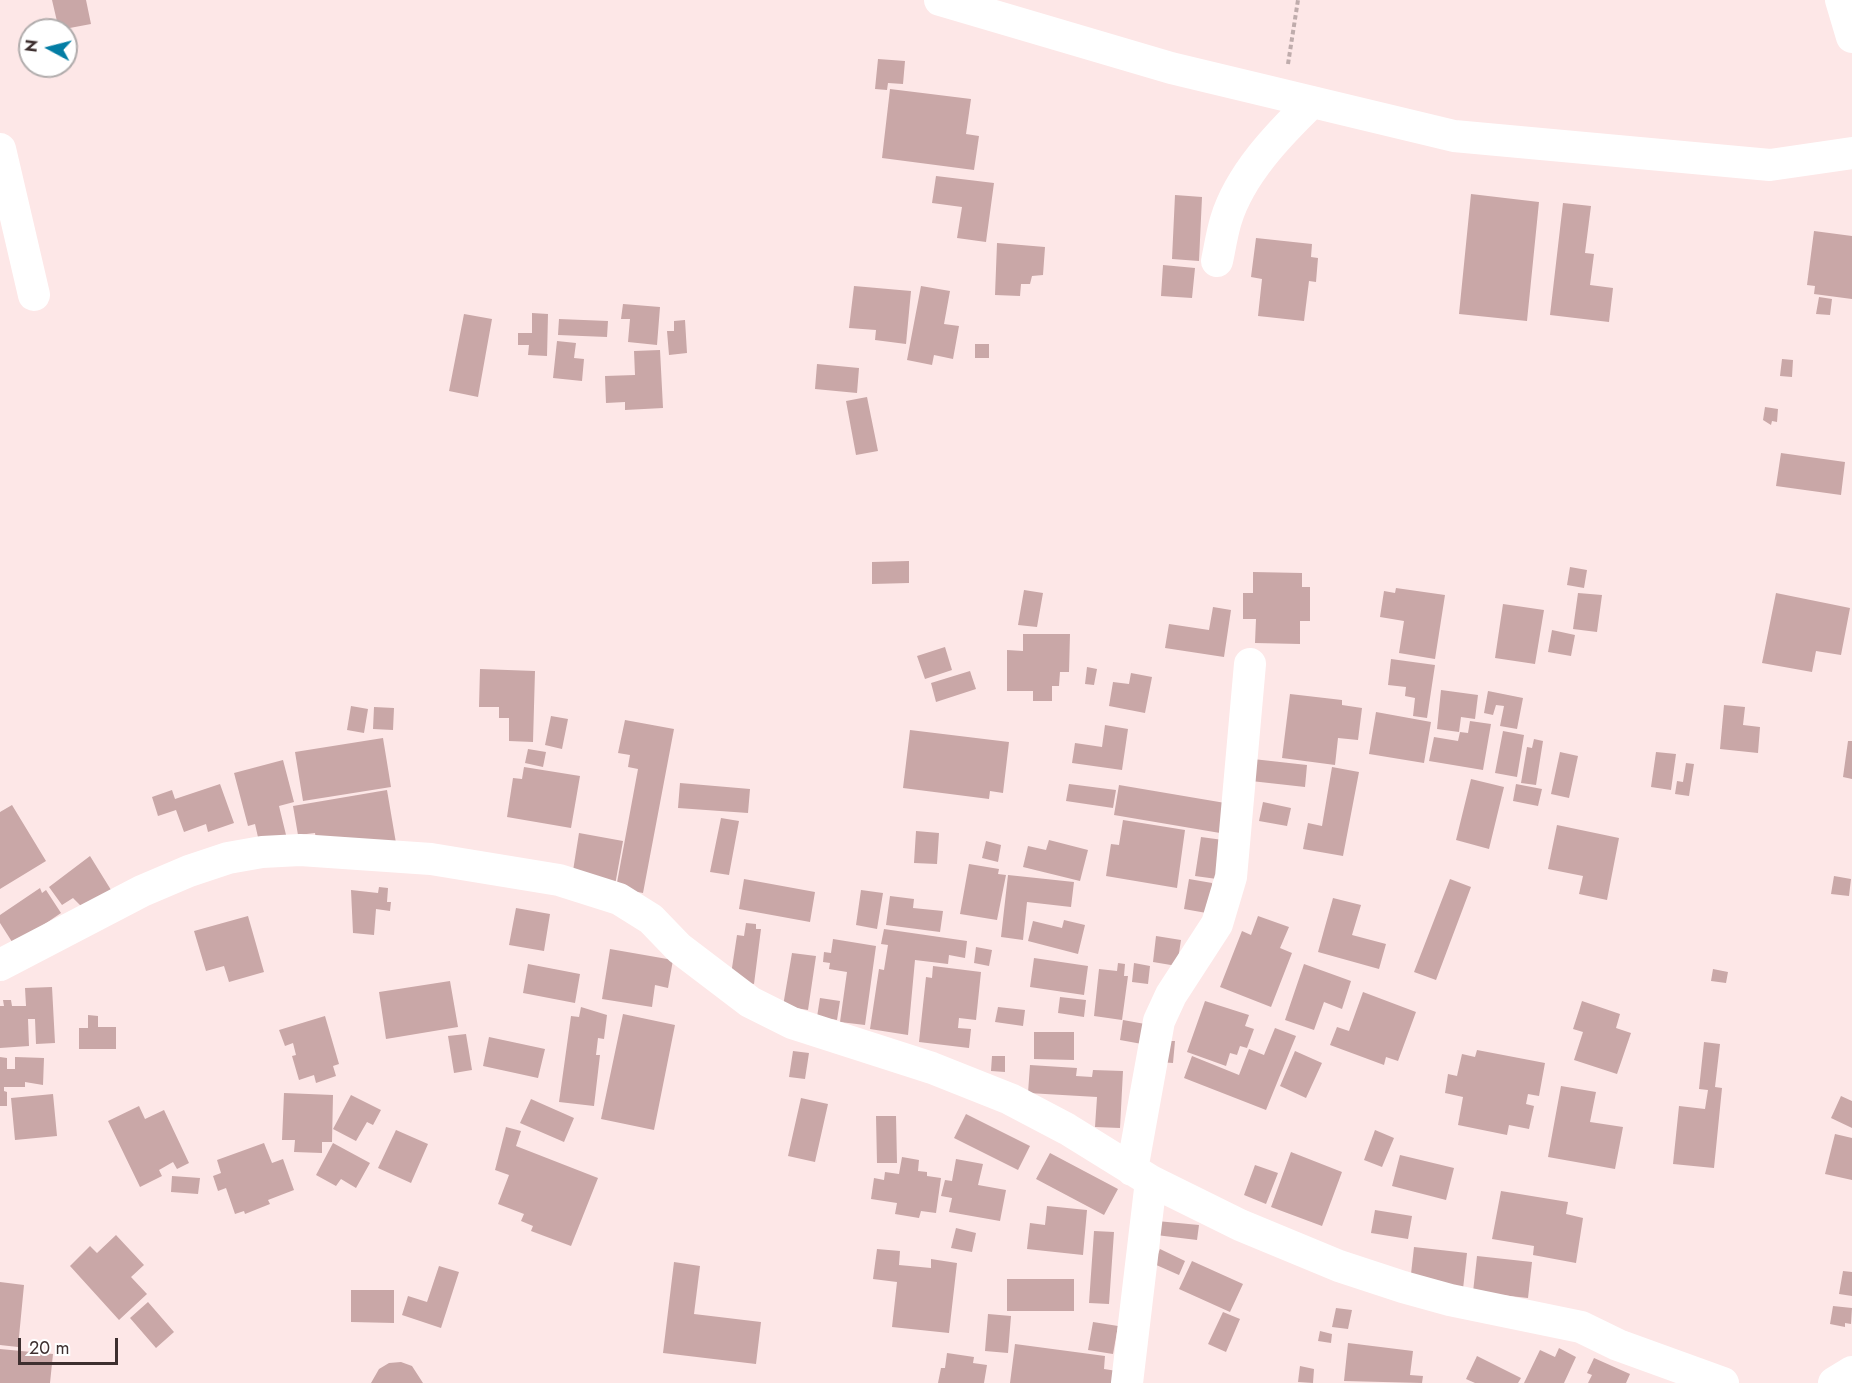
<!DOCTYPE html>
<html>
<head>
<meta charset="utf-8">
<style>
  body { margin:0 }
  #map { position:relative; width:1852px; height:1383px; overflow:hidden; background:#fde7e7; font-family:Jost,sans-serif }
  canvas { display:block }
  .north { position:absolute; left:18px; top:18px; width:60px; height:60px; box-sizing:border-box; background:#fff; border:2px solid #b1acac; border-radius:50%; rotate:277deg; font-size:16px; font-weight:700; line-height:24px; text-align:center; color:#3d2f2f }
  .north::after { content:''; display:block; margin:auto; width:21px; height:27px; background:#037da4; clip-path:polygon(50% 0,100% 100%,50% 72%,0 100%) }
  .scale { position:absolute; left:18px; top:1338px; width:100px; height:27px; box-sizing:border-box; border:3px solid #3d2f2f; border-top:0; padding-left:8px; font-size:18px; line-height:21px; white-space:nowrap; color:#3d2f2f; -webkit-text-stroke:4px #fff; paint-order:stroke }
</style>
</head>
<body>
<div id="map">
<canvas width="1852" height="1383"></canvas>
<div class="north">N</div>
<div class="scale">20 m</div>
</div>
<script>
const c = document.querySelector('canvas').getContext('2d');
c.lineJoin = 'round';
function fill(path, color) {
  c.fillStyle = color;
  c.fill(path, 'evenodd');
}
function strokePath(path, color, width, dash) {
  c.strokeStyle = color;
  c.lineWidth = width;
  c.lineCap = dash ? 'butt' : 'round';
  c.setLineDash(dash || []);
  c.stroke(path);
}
fill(new Path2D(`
  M 52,0 L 86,0 L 91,24 L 59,30 Z
  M 878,59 L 905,61 L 903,84 L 888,83 L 887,90 L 875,89 Z
  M 890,89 L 971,99 L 966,134 L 979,136 L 974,170 L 882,158 Z
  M 936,176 L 994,183 L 986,242 L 957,238 L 962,207 L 932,203 Z
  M 1471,194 L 1539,202 L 1527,321 L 1459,314 Z
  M 1175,195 L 1202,197 L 1199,261 L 1172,259 Z
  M 1563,203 L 1591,206 L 1585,253 L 1594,254 L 1590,285 L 1613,288 L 1609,322 L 1550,315 Z
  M 1814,231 L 1852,236 L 1852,299 L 1814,294 L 1815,286 L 1807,285 Z
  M 1256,238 L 1312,244 L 1311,257 L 1318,258 L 1316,282 L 1309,281 L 1304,321 L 1258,316 L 1262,279 L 1251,277 Z
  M 997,243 L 1045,247 L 1043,275 L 1032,276 L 1030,284 L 1021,284 L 1020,296 L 995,295 Z
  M 1163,265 L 1195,268 L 1192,298 L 1161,296 Z
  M 854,286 L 911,291 L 906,344 L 875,340 L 876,330 L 849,328 Z
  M 921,286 L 950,291 L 944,324 L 959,326 L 953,359 L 934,355 L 932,365 L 907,360 Z
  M 1819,297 L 1832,299 L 1830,315 L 1816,314 Z
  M 623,304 L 660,307 L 657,345 L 628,342 L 630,319 L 621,319 Z
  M 532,313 L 548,314 L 547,356 L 528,355 L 529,345 L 518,345 L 518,333 L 532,333 Z
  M 464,314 L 492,319 L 478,397 L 449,391 Z
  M 559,319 L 608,321 L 607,337 L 558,335 Z
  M 685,320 L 687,353 L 669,355 L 667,331 L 674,331 L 674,321 Z
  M 557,341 L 576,343 L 574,358 L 584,359 L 582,381 L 553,378 Z
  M 975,344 L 989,344 L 989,358 L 975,358 Z
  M 660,350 L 663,408 L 625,410 L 625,402 L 606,403 L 605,376 L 635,375 L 634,351 Z
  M 1782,359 L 1793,360 L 1792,377 L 1780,376 Z
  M 817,364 L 859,368 L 857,393 L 815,389 Z
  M 867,397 L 878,451 L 856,455 L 846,401 Z
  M 1765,407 L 1778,409 L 1777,422 L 1772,421 L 1771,425 L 1763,420 Z
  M 1781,453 L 1845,462 L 1841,495 L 1776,486 Z
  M 909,561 L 909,583 L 872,584 L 872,562 Z
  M 1570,567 L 1587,570 L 1584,588 L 1567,585 Z
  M 1253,572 L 1302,573 L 1302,587 L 1310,587 L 1310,621 L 1300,621 L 1300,644 L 1255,643 L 1256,619 L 1243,619 L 1243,593 L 1253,593 Z
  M 1396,588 L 1445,595 L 1435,659 L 1399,653 L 1404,621 L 1380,617 L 1384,591 L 1395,593 Z
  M 1024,590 L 1043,593 L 1037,627 L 1018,625 Z
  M 1578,593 L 1602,595 L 1597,632 L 1573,629 Z
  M 1776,593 L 1850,608 L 1841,655 L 1816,651 L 1812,672 L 1762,663 Z
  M 1503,604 L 1544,610 L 1535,664 L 1495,658 Z
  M 1213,607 L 1231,610 L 1224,657 L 1165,648 L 1169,624 L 1209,630 Z
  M 1552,630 L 1575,635 L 1571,656 L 1548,652 Z
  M 1023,634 L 1070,634 L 1069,672 L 1060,672 L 1059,686 L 1052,686 L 1052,701 L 1033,701 L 1033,691 L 1007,691 L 1007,650 L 1023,651 Z
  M 945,647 L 952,670 L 925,679 L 917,656 Z
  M 1391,659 L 1435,665 L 1427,718 L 1413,716 L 1415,698 L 1405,696 L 1406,687 L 1388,685 Z
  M 1087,667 L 1097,669 L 1094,685 L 1085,684 Z
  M 480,669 L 535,671 L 533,742 L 509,741 L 509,718 L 499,718 L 499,707 L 479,707 Z
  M 970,671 L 976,689 L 936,702 L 931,683 Z
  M 1131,673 L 1152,677 L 1145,713 L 1109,706 L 1113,682 L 1129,684 Z
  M 1441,690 L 1478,695 L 1475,719 L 1461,717 L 1459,732 L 1437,729 Z
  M 1488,691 L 1523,698 L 1517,729 L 1500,726 L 1504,706 L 1496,705 L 1493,715 L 1484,713 Z
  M 1290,694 L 1342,700 L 1342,705 L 1362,708 L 1358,740 L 1338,738 L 1335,765 L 1282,758 Z
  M 1724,705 L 1745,707 L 1743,725 L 1760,727 L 1758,753 L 1720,749 Z
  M 351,706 L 368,709 L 364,733 L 347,730 Z
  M 374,707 L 394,708 L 393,730 L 373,729 Z
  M 1376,712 L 1431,722 L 1424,763 L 1369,754 Z
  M 551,716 L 568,719 L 562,749 L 545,745 Z
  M 625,720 L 674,729 L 643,893 L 616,888 L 638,769 L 628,767 L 630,755 L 618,753 Z
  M 1470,721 L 1491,724 L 1483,770 L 1429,761 L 1434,737 L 1458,741 L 1460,732 L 1468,733 Z
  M 1105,725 L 1128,729 L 1122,770 L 1072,763 L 1075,743 L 1102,747 Z
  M 910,730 L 1009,742 L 1003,793 L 990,791 L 989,799 L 903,788 Z
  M 1503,731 L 1524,735 L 1517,777 L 1495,773 Z
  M 383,738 L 391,787 L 303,801 L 295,752 Z
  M 1534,739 L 1543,741 L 1536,785 L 1521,783 L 1527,747 L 1532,748 Z
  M 1848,741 L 1852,741 L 1852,779 L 1843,777 Z
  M 528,749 L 546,752 L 543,767 L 525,763 Z
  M 1560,752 L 1578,756 L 1569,798 L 1551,794 Z
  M 1656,752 L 1676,754 L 1671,790 L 1651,787 Z
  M 1253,759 L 1307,765 L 1305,787 L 1251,781 Z
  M 283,760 L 294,802 L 279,806 L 287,839 L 260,846 L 255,824 L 248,826 L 234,773 Z
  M 1686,763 L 1694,764 L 1689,796 L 1675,794 L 1677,781 L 1683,782 Z
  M 524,767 L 580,776 L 571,828 L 507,817 L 513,778 L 522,779 Z
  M 1332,767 L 1359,772 L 1343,856 L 1303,849 L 1308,823 L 1322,826 Z
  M 1471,779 L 1504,787 L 1489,849 L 1456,840 Z
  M 680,783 L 750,789 L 748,813 L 678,808 Z
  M 220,784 L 234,823 L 208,832 L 206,824 L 184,832 L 176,810 L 158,816 L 152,797 L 172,790 L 175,799 Z
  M 1069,784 L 1116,790 L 1113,808 L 1066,801 Z
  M 1516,784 L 1542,789 L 1538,806 L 1513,801 Z
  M 1119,785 L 1231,804 L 1226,834 L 1114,815 Z
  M 387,790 L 396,843 L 317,845 L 315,833 L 298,835 L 293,806 Z
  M 1263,802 L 1291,808 L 1287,826 L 1259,821 Z
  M 12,805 L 46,861 L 0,889 L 0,812 Z
  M 721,818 L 739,821 L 729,875 L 710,872 Z
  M 1123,820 L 1185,830 L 1177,888 L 1106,876 L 1111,844 L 1119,845 Z
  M 1557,825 L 1619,838 L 1607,900 L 1579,894 L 1583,876 L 1548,869 Z
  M 916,831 L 939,833 L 937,864 L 914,863 Z
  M 579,833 L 623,841 L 615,885 L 572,877 Z
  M 1201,837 L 1223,840 L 1217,879 L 1195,876 Z
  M 1049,840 L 1088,850 L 1080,881 L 1023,867 L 1028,846 L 1046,850 Z
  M 986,841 L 1001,845 L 998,862 L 982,858 Z
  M 90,856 L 116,898 L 83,908 L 73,898 L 62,905 L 49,887 Z
  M 969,864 L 999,869 L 998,874 L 1006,875 L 997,920 L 960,914 Z
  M 1008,875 L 1074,882 L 1071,907 L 1027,902 L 1023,940 L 1001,937 Z
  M 1834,876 L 1851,879 L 1849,896 L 1831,894 Z
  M 744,879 L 815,892 L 810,922 L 739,909 Z
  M 1189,879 L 1212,883 L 1212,914 L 1184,909 Z
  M 1450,879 L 1471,887 L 1436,980 L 1414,972 Z
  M 379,887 L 388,888 L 387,902 L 391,902 L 390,911 L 376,909 L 374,935 L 353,933 L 351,890 L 378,893 Z
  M 40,888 L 42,893 L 46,890 L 61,913 L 14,945 L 0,923 L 0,915 Z
  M 861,890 L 883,893 L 877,929 L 856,925 Z
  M 890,896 L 914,899 L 913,908 L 943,911 L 940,932 L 886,925 Z
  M 1333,898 L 1361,905 L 1352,935 L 1386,944 L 1379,969 L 1318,952 Z
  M 516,908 L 550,914 L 544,951 L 509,945 Z
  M 248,916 L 264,972 L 229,982 L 224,966 L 206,971 L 194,931 Z
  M 1258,916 L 1289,927 L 1280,948 L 1292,953 L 1271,1007 L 1220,987 L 1242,931 L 1251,935 Z
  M 1064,920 L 1085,925 L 1078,954 L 1028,941 L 1033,921 L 1062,928 Z
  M 746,923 L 756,924 L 756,929 L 761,929 L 754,984 L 730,981 L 737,935 L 744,936 Z
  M 884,929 L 967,941 L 965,958 L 949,955 L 948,964 L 915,960 L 908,1035 L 870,1029 L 879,969 L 884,970 L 888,945 L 881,944 Z
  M 1156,936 L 1181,940 L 1177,966 L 1153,962 Z
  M 833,939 L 876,946 L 865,1025 L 840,1022 L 847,972 L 829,969 L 830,963 L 823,962 L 824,952 L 831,953 Z
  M 976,947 L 992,950 L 989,966 L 974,963 Z
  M 610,949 L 673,960 L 668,988 L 655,985 L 652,1007 L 602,999 Z
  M 792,953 L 816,956 L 808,1010 L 783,1006 Z
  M 1034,958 L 1088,966 L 1084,995 L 1030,987 Z
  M 1118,963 L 1125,964 L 1124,976 L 1128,976 L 1122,1020 L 1094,1016 L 1099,969 L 1117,971 Z
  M 1134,963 L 1150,966 L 1148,984 L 1132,982 Z
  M 528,964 L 580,974 L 575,1003 L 523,993 Z
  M 1304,964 L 1351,981 L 1342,1009 L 1324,1002 L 1314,1030 L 1285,1020 Z
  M 933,966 L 981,972 L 976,1020 L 959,1018 L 958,1028 L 971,1029 L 969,1048 L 919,1042 L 926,977 L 932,978 Z
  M 1713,969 L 1728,972 L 1726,983 L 1711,981 Z
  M 450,981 L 458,1027 L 386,1039 L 379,992 Z
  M 52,987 L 55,1043 L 36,1044 L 35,1019 L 28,1019 L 29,1046 L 0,1048 L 0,1006 L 4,1006 L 3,1000 L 11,1000 L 12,1006 L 26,1006 L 25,988 Z
  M 1363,992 L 1416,1012 L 1398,1061 L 1386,1057 L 1384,1065 L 1330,1045 L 1337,1027 L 1349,1031 Z
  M 1060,997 L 1086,1000 L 1084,1017 L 1058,1013 Z
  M 820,998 L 840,1001 L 837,1020 L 817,1017 Z
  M 1205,1001 L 1249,1015 L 1245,1026 L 1254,1029 L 1247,1048 L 1240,1046 L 1237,1055 L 1230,1053 L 1226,1066 L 1187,1052 Z
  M 1582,1001 L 1620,1014 L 1616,1028 L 1631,1033 L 1617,1074 L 1574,1060 L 1583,1032 L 1573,1029 Z
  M 581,1007 L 607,1015 L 604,1039 L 598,1038 L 596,1055 L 600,1055 L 594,1106 L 559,1102 L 571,1016 L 579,1017 Z
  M 998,1007 L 1025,1010 L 1023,1026 L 995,1022 Z
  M 623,1014 L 675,1025 L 654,1130 L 601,1119 Z
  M 88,1015 L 98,1016 L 98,1027 L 116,1027 L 116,1049 L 79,1049 L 79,1028 L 88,1028 Z
  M 325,1016 L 339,1064 L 333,1066 L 336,1076 L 316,1083 L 314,1075 L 299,1080 L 292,1056 L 296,1055 L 293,1043 L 285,1046 L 279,1030 Z
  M 1123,1020 L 1145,1024 L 1142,1044 L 1120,1040 Z
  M 1275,1028 L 1296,1036 L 1266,1110 L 1184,1078 L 1192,1056 L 1239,1075 L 1249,1049 L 1264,1055 Z
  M 1034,1032 L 1074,1032 L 1074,1060 L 1034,1059 Z
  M 466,1034 L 472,1070 L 454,1073 L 448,1036 Z
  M 489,1037 L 545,1049 L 538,1078 L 483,1066 Z
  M 1160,1041 L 1175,1041 L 1173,1063 L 1158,1062 Z
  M 1704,1042 L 1720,1044 L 1715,1087 L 1722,1088 L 1714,1168 L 1673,1164 L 1679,1106 L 1705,1109 L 1708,1090 L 1699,1089 Z
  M 1477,1050 L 1545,1063 L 1539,1096 L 1528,1094 L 1526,1104 L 1534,1106 L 1529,1129 L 1509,1125 L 1507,1135 L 1458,1125 L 1463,1097 L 1445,1093 L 1448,1074 L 1457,1076 L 1462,1054 L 1475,1057 Z
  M 793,1051 L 809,1053 L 805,1079 L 789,1077 Z
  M 1295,1051 L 1322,1063 L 1306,1098 L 1280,1086 Z
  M 992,1056 L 1005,1056 L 1005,1072 L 991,1071 Z
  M 0,1057 L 7,1058 L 7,1069 L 15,1069 L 15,1057 L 44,1058 L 43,1085 L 25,1082 L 25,1087 L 4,1087 L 4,1091 L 7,1092 L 7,1106 L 0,1106 Z
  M 1030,1065 L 1077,1068 L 1076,1076 L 1092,1077 L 1093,1070 L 1123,1071 L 1120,1128 L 1095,1127 L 1097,1097 L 1028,1093 Z
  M 1561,1086 L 1596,1092 L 1590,1122 L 1623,1127 L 1615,1169 L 1548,1157 Z
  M 284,1093 L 333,1095 L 332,1142 L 322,1142 L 322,1153 L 294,1152 L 295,1140 L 282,1140 Z
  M 53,1094 L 57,1136 L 15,1140 L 11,1098 Z
  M 351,1095 L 381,1110 L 373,1125 L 367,1122 L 356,1141 L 333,1129 Z
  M 1841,1096 L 1852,1101 L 1852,1128 L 1831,1118 Z
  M 801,1098 L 828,1104 L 815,1162 L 788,1156 Z
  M 531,1099 L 574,1118 L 564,1142 L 520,1123 Z
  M 139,1106 L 145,1119 L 164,1110 L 189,1163 L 177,1169 L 173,1162 L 159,1170 L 162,1176 L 140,1187 L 108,1121 Z
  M 966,1114 L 1030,1146 L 1018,1170 L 954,1138 Z
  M 876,1116 L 896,1116 L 897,1163 L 877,1163 Z
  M 506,1127 L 521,1131 L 516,1146 L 598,1178 L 571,1246 L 531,1231 L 533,1226 L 521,1221 L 524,1214 L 498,1204 L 509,1175 L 495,1170 Z
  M 396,1130 L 428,1144 L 411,1183 L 378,1168 Z
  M 1375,1130 L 1394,1138 L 1382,1167 L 1364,1160 Z
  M 1835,1134 L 1852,1138 L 1852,1180 L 1825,1174 Z
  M 264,1143 L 272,1163 L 283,1159 L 294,1190 L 268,1200 L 270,1204 L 245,1214 L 244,1211 L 235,1214 L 226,1188 L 218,1191 L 213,1176 L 221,1173 L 217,1160 Z
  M 333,1143 L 370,1163 L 356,1188 L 341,1179 L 336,1186 L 316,1175 Z
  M 1291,1152 L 1342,1172 L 1322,1226 L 1271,1207 Z
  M 1050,1153 L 1118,1189 L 1104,1215 L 1036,1179 Z
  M 1400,1155 L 1454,1168 L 1446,1200 L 1392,1186 Z
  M 902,1157 L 919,1160 L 918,1171 L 927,1172 L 927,1176 L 941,1178 L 936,1213 L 921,1211 L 919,1218 L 895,1214 L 897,1203 L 871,1199 L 874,1178 L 884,1180 L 885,1172 L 899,1174 Z
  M 956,1159 L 983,1164 L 978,1185 L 1006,1190 L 1000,1221 L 949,1212 L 952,1198 L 941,1196 L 945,1180 L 952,1181 Z
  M 1255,1165 L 1278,1173 L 1266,1204 L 1244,1195 Z
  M 172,1176 L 200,1178 L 198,1194 L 171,1192 Z
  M 1501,1191 L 1568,1202 L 1566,1214 L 1583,1218 L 1576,1263 L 1533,1255 L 1534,1246 L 1492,1239 Z
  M 1047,1206 L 1087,1210 L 1083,1255 L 1027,1249 L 1030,1223 L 1045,1225 Z
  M 1375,1210 L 1412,1216 L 1408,1239 L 1371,1233 Z
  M 1157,1221 L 1199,1225 L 1197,1240 L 1156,1235 Z
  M 956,1228 L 976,1233 L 972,1252 L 951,1248 Z
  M 1094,1231 L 1114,1232 L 1109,1304 L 1089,1303 Z
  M 116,1235 L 144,1265 L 131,1277 L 147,1294 L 119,1320 L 70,1266 L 90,1246 L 97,1253 Z
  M 1414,1247 L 1467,1253 L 1463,1289 L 1410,1283 Z
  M 877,1249 L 900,1251 L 899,1265 L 931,1268 L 931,1259 L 957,1263 L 949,1333 L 892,1327 L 897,1282 L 873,1279 Z
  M 1160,1249 L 1185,1261 L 1179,1275 L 1154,1264 Z
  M 1477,1256 L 1532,1262 L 1528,1298 L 1473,1292 Z
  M 1192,1261 L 1243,1284 L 1230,1312 L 1179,1289 Z
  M 674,1262 L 700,1266 L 694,1314 L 761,1322 L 756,1364 L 663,1353 Z
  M 439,1266 L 459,1272 L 441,1328 L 402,1315 L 408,1296 L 427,1302 Z
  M 1843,1271 L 1852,1272 L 1852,1296 L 1839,1294 Z
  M 1007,1279 L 1074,1279 L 1074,1311 L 1007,1311 Z
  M 0,1282 L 24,1285 L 18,1347 L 0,1345 Z
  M 351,1290 L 394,1290 L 394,1323 L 351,1322 Z
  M 148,1302 L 174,1332 L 156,1348 L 130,1318 Z
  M 1833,1306 L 1852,1308 L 1851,1324 L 1845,1323 L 1845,1327 L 1830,1324 Z
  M 1336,1308 L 1352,1310 L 1348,1329 L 1332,1327 Z
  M 1223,1312 L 1240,1319 L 1226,1352 L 1208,1344 Z
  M 988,1314 L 1011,1316 L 1008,1353 L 985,1351 Z
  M 1093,1322 L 1118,1326 L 1113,1354 L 1088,1350 Z
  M 1320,1331 L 1332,1334 L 1331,1343 L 1318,1341 Z
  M 1348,1343 L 1413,1351 L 1410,1375 L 1423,1376 L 1422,1383 L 1344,1381 Z
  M 1015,1344 L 1105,1356 L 1104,1369 L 1117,1371 L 1115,1383 L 1010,1383 Z
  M 1559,1348 L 1576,1357 L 1564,1383 L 1524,1383 L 1540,1350 L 1555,1357 Z
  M 0,1349 L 53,1354 L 50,1383 L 0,1383 Z
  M 947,1353 L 974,1357 L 973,1363 L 987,1365 L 984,1383 L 938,1383 L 941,1368 L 945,1368 Z
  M 1477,1356 L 1521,1378 L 1518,1383 L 1475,1383 L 1466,1379 Z
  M 1594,1358 L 1630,1374 L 1626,1383 L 1588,1383 L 1592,1375 L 1587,1373 Z
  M 401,1362 L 412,1366 L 423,1383 L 371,1383 L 379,1369 L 389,1363 Z
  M 1300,1366 L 1314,1369 L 1313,1383 L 1298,1382 Z`), '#c9a7a7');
strokePath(new Path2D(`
  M 1288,64 L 1298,0`), '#bfacac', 4, [4.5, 3]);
strokePath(new Path2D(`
  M 940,0 L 1171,68 L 1454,136 L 1770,165 L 1852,153
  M 1841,0 L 1852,37
  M 0,149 L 34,295
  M 1217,261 C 1220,247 1222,233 1226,220 C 1240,174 1279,134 1312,102
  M 0,965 L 142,891 L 189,871 L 228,858 L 262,852 L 300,850 L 431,859 L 559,880 L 619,899 L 651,919 L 679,948 L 750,1002 L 792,1023 L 932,1068 L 1010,1099 L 1067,1129 L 1151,1181 L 1240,1225 L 1339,1266 L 1403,1287 L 1450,1300 L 1581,1327 L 1618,1345 L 1723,1383
  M 1132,1170 L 1159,1021 L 1171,995 L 1217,924 L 1231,877 L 1250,664
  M 1127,1383 L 1151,1181
  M 1834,1383 L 1852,1372`), '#fff', 32);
</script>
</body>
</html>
